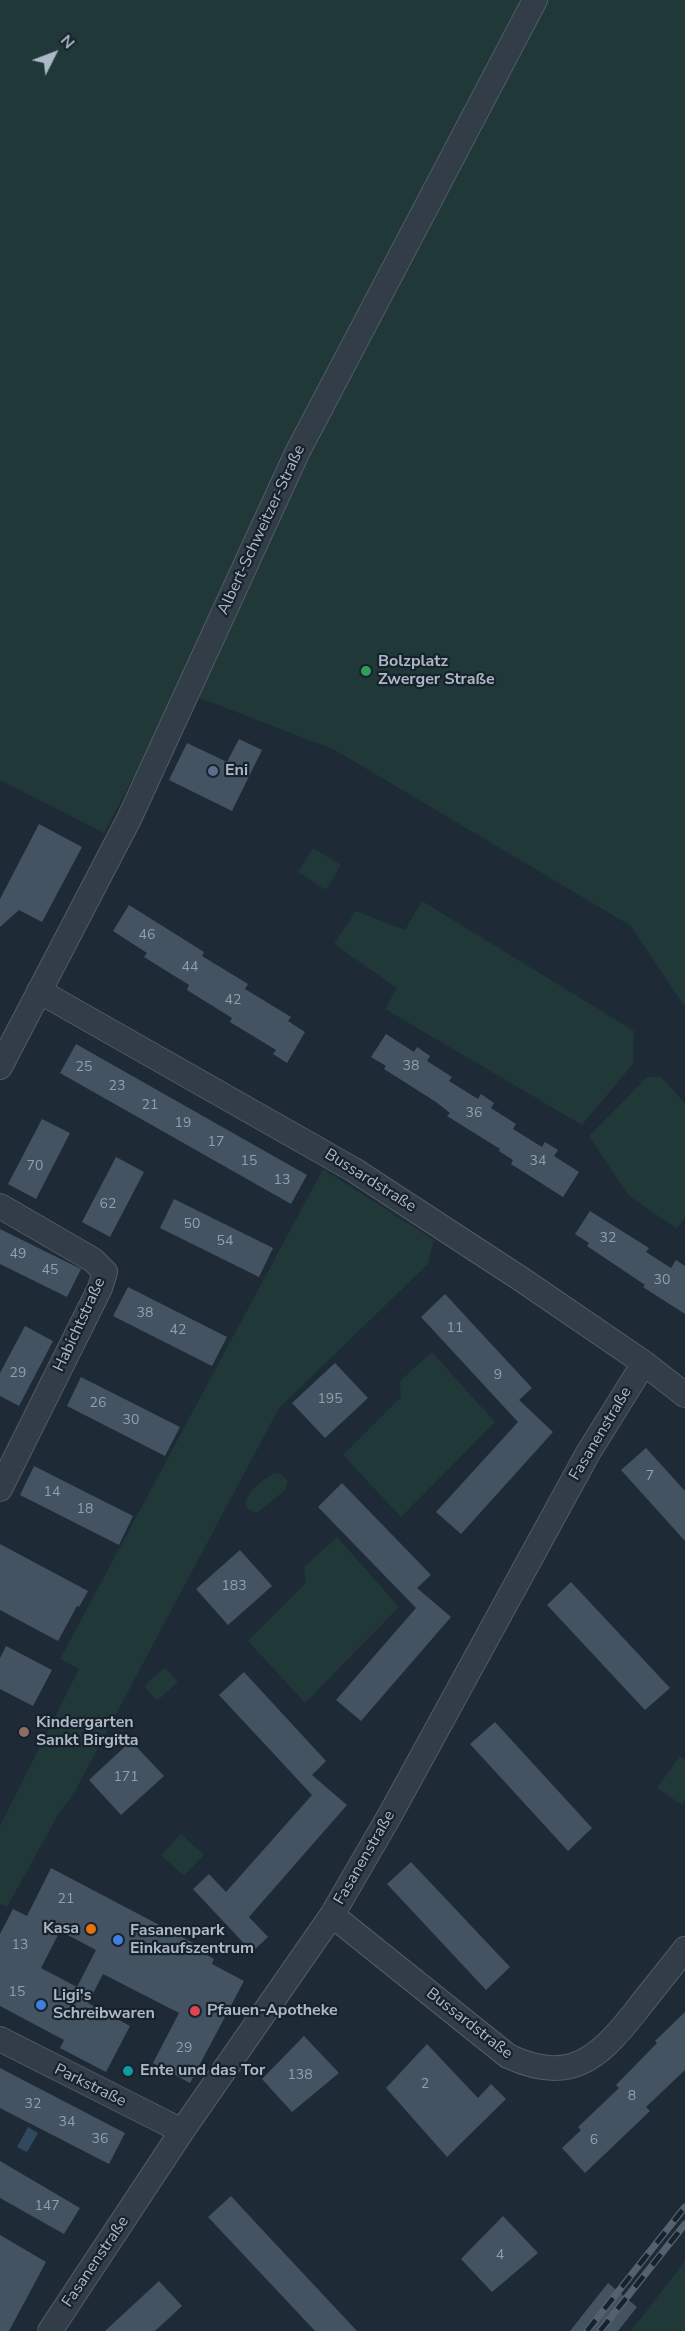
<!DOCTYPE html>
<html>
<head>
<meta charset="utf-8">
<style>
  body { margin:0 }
  #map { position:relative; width:685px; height:2331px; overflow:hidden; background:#1e2b37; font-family:"Nunito Sans",sans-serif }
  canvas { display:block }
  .north { position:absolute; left:24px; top:24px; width:60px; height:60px; -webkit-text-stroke:4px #18222c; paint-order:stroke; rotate:48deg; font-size:16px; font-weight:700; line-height:24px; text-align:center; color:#acb8c5 }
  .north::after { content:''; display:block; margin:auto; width:21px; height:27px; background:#acb8c5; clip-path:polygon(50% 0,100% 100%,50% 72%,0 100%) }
</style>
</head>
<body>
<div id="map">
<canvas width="685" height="2331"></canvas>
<div class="north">N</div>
</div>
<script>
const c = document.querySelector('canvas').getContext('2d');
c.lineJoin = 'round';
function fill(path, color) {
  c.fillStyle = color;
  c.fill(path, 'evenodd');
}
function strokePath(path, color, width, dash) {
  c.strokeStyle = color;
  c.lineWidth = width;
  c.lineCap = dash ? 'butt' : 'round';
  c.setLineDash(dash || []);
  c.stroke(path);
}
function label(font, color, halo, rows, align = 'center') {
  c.font = font + ' "Nunito Sans",sans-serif';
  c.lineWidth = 4.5;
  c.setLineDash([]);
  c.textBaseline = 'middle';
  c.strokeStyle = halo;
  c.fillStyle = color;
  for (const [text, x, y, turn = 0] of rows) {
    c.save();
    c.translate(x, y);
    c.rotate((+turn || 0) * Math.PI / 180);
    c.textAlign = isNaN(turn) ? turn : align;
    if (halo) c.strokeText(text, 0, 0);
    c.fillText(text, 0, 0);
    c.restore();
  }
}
fill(new Path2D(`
  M 0,0 L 685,0 L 685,1007 L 631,926 L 335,750 L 179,690 L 104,833 L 0,780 Z
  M 313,848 L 341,865 L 326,890 L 298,872 Z
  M 422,901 L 634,1031 L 633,1064 L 582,1125 L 385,1009 L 397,988 L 334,944 L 356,911 L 405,930 Z
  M 647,1077 L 661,1077 L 685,1103 L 685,1217 L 677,1229 L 628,1195 L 589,1136 Z
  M 323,1169 L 434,1240 L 428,1264 L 279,1408 L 75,1791 L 58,1815 L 7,1907 L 0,1904 L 0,1826 L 79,1669 L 60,1659 Z
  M 432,1352 L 495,1422 L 401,1517 L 343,1455 L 401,1397 L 400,1381 Z
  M 275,1473 L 281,1474 L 288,1481 L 285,1490 L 257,1513 L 249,1510 L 245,1503 C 251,1488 261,1480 275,1473 Z
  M 337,1537 L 399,1607 L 305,1703 L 248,1641 L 306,1583 L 304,1567 Z
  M 165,1667 L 178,1682 L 157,1701 L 144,1686 Z
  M 680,1756 L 685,1760 L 685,1801 L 682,1805 L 657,1788 Z
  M 181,1834 L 204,1855 L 184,1876 L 161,1855 Z
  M 685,2261 L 685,2331 L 631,2331 Z`), '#203838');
fill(new Path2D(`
  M 28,2127 L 38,2133 L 27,2152 L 17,2147 Z`), '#31495f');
fill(new Path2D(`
  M 239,739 L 262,750 L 232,811 L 169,780 L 187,743 L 227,762 Z
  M 39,824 L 82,847 L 42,922 L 19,910 L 0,927 L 0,899 Z
  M 129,905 L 204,952 L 202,956 L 248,984 L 245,989 L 291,1017 L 288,1021 L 305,1032 L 287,1063 L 273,1054 L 276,1050 L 230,1022 L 232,1018 L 187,990 L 189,985 L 144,957 L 147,953 L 113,931 Z
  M 386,1034 L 414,1052 L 417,1047 L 430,1056 L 427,1061 L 452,1077 L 449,1081 L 478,1099 L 481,1094 L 494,1103 L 491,1108 L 516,1124 L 513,1129 L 542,1147 L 545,1142 L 558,1150 L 554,1156 L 579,1172 L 563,1197 L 511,1164 L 513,1160 L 499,1151 L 500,1149 L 447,1116 L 450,1113 L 436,1102 L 384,1069 L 386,1066 L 371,1057 Z
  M 76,1044 L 307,1175 L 291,1204 L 60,1073 Z
  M 42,1119 L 70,1133 L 36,1199 L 8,1184 Z
  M 116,1157 L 144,1172 L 110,1237 L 82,1222 Z
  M 174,1199 L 273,1248 L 259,1277 L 160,1228 Z
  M 590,1211 L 649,1248 L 646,1252 L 671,1268 L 676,1260 L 685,1266 L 685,1314 L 643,1287 L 645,1285 L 587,1246 L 589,1243 L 575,1234 Z
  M 0,1229 L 81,1269 L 67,1297 L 0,1264 Z
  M 128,1287 L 227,1337 L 212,1366 L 113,1316 Z
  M 445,1294 L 532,1388 L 519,1400 L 553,1432 L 461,1534 L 436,1512 L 518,1422 L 421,1317 Z
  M 25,1326 L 53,1341 L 19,1406 L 0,1396 L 0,1373 Z
  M 335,1363 L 368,1398 L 325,1438 L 292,1403 Z
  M 81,1377 L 180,1427 L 165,1456 L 67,1406 Z
  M 646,1448 L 685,1491 L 685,1541 L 621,1470 Z
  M 34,1466 L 133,1516 L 119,1545 L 20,1495 Z
  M 342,1483 L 431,1575 L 417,1588 L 451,1617 L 361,1721 L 336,1700 L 416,1608 L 318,1507 Z
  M 0,1544 L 88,1591 L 79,1607 L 77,1606 L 58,1641 L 0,1610 Z
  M 240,1550 L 272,1586 L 228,1625 L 196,1589 Z
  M 571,1582 L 670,1688 L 645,1710 L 547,1605 Z
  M 6,1646 L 52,1670 L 33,1706 L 0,1689 L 0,1658 Z
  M 244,1672 L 326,1761 L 312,1775 L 347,1805 L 249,1917 L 268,1937 L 252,1952 L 193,1889 L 209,1874 L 226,1892 L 312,1795 L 219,1695 Z
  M 495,1722 L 592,1828 L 568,1851 L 470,1744 Z
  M 131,1741 L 164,1776 L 121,1815 L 89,1780 Z
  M 411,1862 L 510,1967 L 486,1990 L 387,1884 Z
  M 51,1868 L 203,1948 L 201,1952 L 214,1959 L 212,1964 L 244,1981 L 190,2083 L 153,2063 L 179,2013 L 103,1974 L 88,2003 L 130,2026 L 106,2072 L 60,2048 L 64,2040 L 0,2006 L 0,1934 L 13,1909 L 27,1916 ZM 60,1931 L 96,1950 L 77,1987 L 41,1968 Z
  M 685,2012 L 685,2070 L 646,2107 L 650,2111 L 585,2173 L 562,2148 L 581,2130 L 578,2127 L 619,2088 L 616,2085 L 657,2043 L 655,2041 Z
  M 304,2036 L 339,2073 L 292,2112 L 262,2079 Z
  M 427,2044 L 478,2098 L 491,2084 L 506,2099 L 447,2157 L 386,2088 Z
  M 0,2068 L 125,2133 L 109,2164 L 0,2108 Z
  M 0,2161 L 80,2208 L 64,2234 L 0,2198 Z
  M 231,2196 L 255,2222 L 357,2331 L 315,2331 L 208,2217 Z
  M 503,2216 L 538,2253 L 492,2292 L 461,2259 Z
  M 0,2235 L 46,2262 L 9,2331 L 0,2331 Z
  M 159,2281 L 182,2306 L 155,2331 L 105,2331 Z
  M 608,2283 L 637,2307 L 618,2331 L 570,2331 Z`), '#445361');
const minor = new Path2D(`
  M 39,991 L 354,1170 L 521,1279 L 644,1363 L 685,1395
  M 0,1067 L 129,819 L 297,453 L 535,0
  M 0,1206 L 93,1260 L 105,1272 L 100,1288 L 0,1489
  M 332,1915 L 508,2056 C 570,2085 598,2059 636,2011 C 652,1990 669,1970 685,1949
  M 0,2039 L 182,2131
  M 50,2331 L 182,2131 L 332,1915 L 390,1815 L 588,1453 L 644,1363`);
strokePath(minor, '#505b66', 26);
strokePath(minor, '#323d47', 24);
const rail = new Path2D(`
  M 587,2331 L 685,2207
  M 600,2331 L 685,2224`);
strokePath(rail, '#54616f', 7);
strokePath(rail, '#18222c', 4.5, [14]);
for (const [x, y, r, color] of [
  [366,671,6,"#2e9e5b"],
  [213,771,6,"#5c6f8a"],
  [24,1732,6,"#8d6e63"],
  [91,1929,6,"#e8710a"],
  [118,1940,6,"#3f7fe0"],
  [41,2005,6,"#3f7fe0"],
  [195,2011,6,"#e0444e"],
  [128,2071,6,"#0f9aa8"]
]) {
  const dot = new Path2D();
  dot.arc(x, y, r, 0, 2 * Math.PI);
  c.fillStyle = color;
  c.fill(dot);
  strokePath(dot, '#18222c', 2);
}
label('14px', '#929fac', null, [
  ["46",147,936],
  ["44",190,968],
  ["42",233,1001],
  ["38",411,1067],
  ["25",84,1068],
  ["23",117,1087],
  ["21",150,1106],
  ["36",474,1114],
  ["19",183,1124],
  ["17",216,1143],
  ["15",249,1162],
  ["34",538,1162],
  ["70",35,1167],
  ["13",282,1181],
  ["62",108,1205],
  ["50",192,1225],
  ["32",608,1239],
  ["54",225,1242],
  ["49",18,1255],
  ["45",50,1271],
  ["30",662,1281],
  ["38",145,1314],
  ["11",455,1329],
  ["42",178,1331],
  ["29",18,1374],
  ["9",498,1376],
  ["195",330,1400],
  ["26",98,1404],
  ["30",131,1421],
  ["7",650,1477],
  ["14",52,1493],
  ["18",85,1510],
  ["183",234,1587],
  ["171",126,1778],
  ["21",66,1900],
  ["13",20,1946],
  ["15",17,1993],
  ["29",184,2049],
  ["138",300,2076],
  ["2",425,2085],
  ["8",632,2097],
  ["32",33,2105],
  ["34",67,2123],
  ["36",100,2140],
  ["6",594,2141],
  ["147",47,2207],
  ["4",500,2256]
]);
label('16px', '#acb8c5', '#18222c', [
  ["Albert-Schweitzer-Straße",262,530,-65],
  ["Bussardstraße",370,1181,32],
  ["Habichtstraße",80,1325,-65],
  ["Fasanenstraße",601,1434,-59],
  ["Fasanenstraße",365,1858,-60],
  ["Bussardstraße",469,2024,38],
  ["Parkstraße",90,2086,26],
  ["Fasanenstraße",96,2262,-56]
]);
label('bold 16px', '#acb8c5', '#18222c', [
  ["Bolzplatz",378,662],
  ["Zwerger Straße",378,680],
  ["Eni",225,771],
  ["Kindergarten",36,1723],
  ["Sankt Birgitta",36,1741],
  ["Kasa",79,1929,"right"],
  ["Fasanenpark",130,1931],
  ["Einkaufszentrum",130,1949],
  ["Ligi's",53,1996],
  ["Schreibwaren",53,2014],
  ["Pfauen-Apotheke",207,2011],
  ["Ente und das Tor",140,2071]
], 'left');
</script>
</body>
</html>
